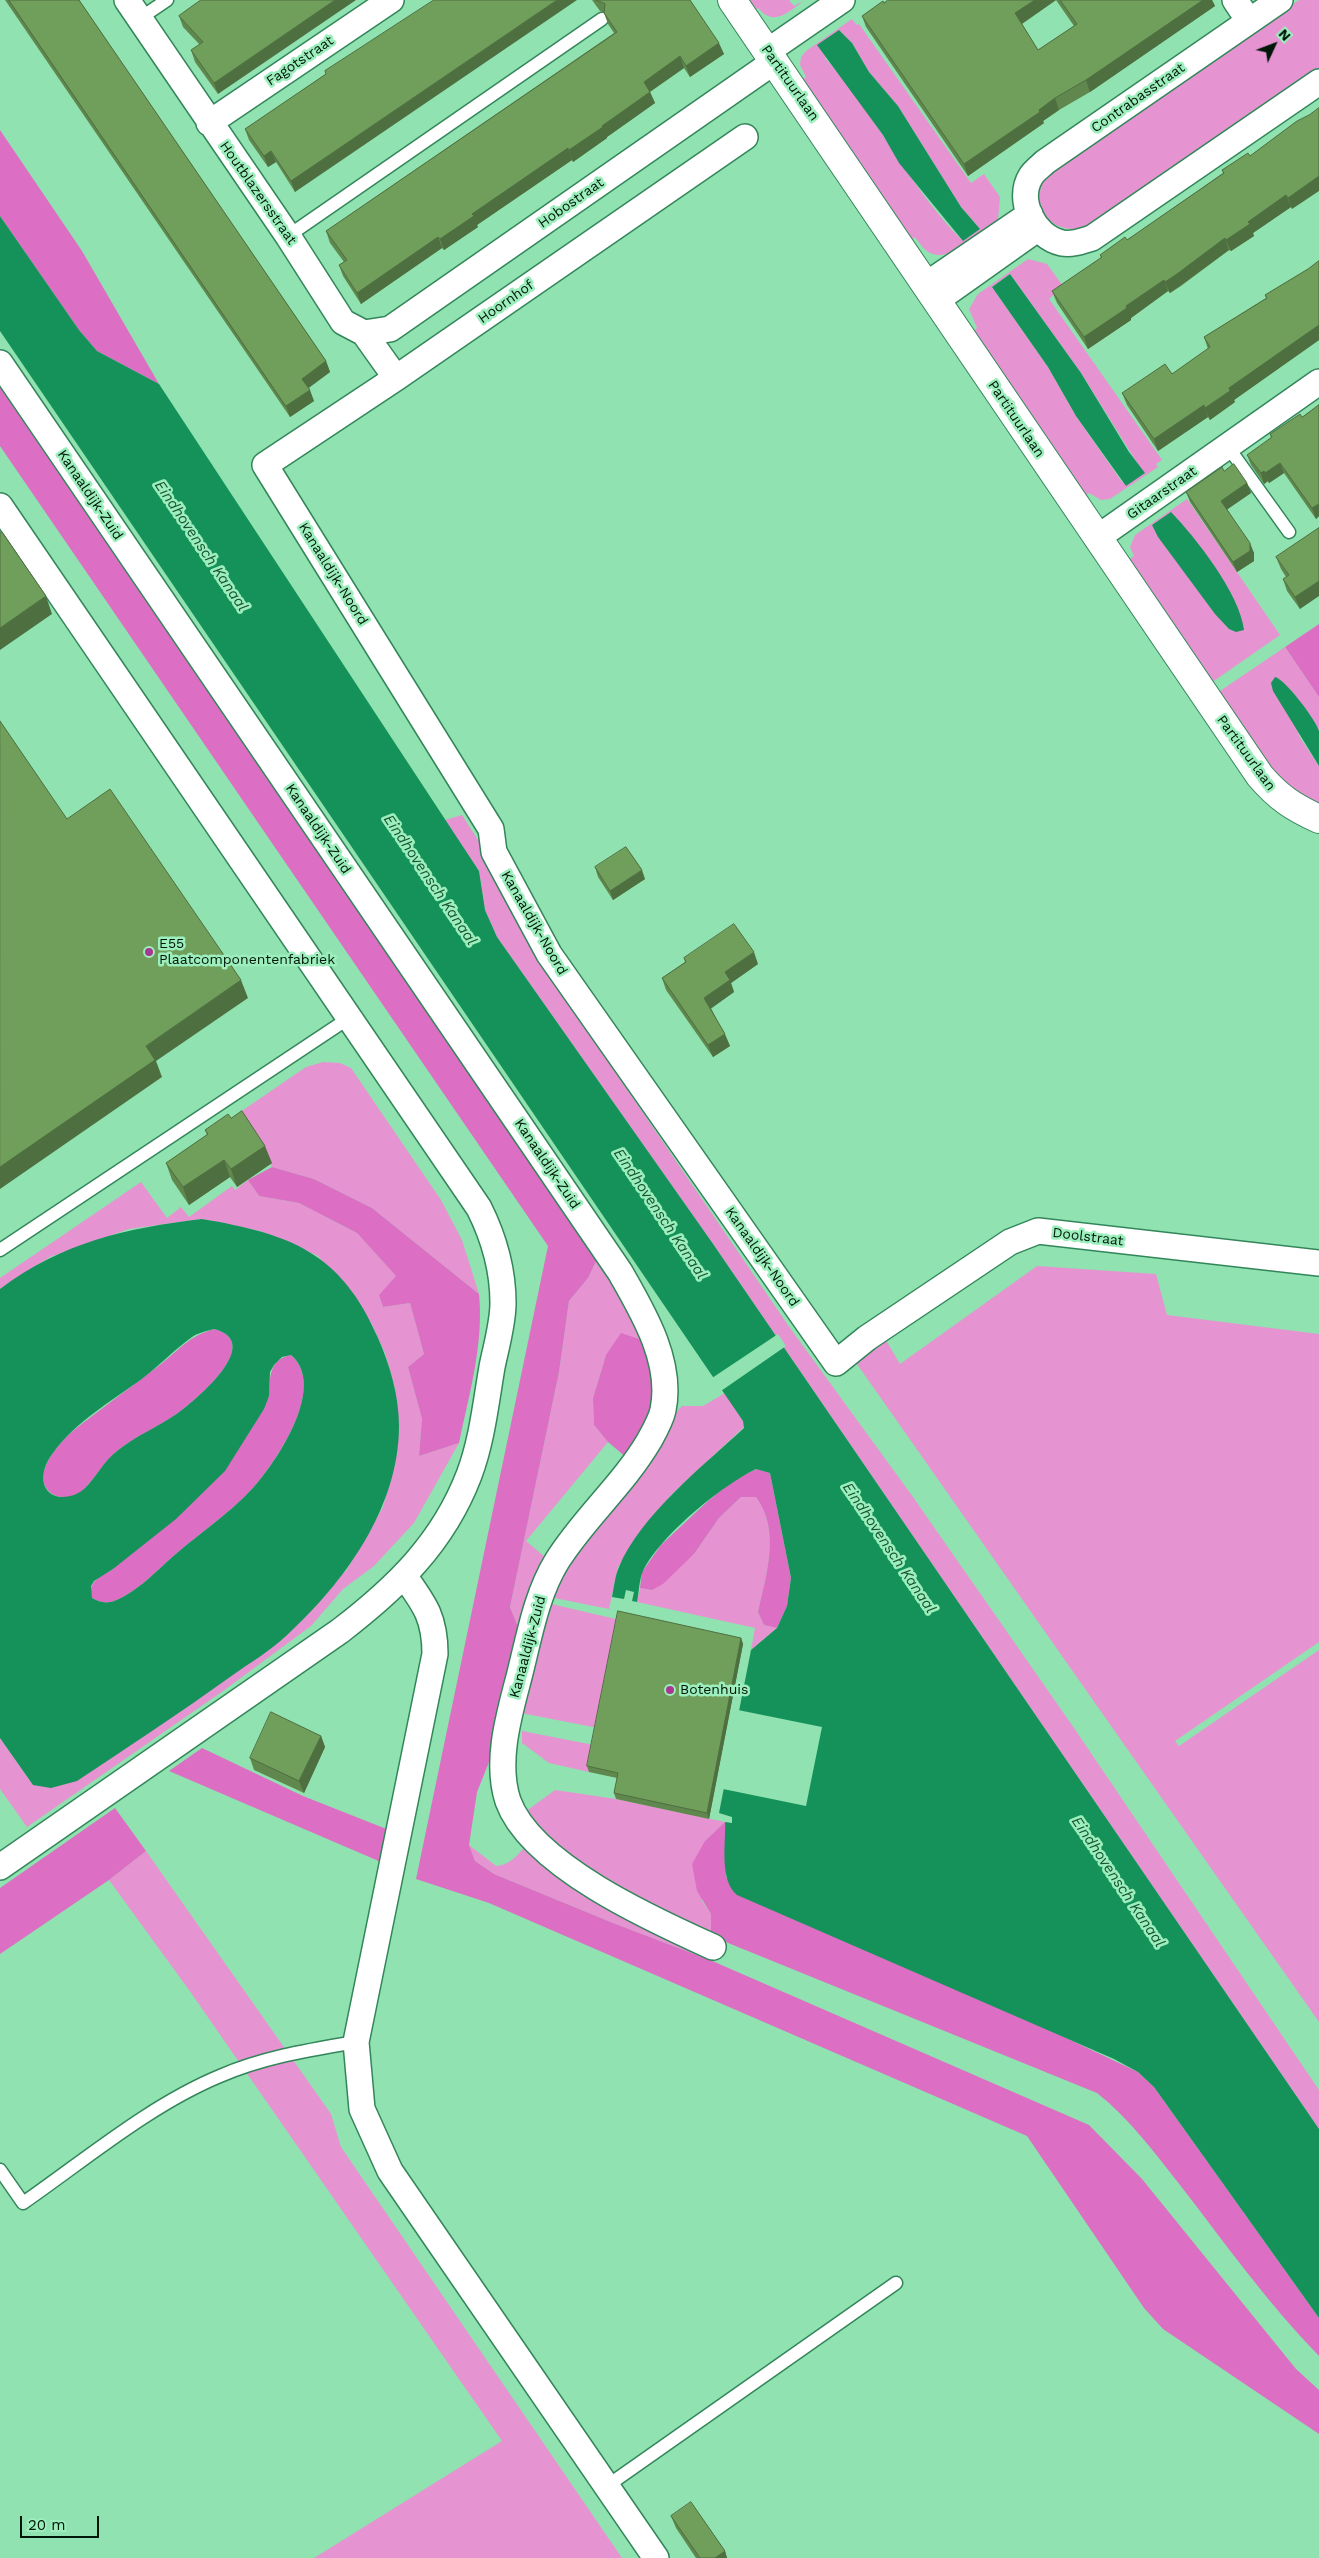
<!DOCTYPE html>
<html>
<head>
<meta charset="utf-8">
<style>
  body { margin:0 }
  #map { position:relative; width:1319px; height:2558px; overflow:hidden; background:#90e2b0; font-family:"Work Sans",sans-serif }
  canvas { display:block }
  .north { position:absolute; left:1249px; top:20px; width:50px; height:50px; -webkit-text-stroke:4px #9cefbd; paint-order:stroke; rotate:47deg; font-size:14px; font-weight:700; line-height:20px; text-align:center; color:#001608 }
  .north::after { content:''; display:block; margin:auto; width:18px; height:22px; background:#001608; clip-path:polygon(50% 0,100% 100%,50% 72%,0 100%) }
  .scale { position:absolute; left:20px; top:2516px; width:79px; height:22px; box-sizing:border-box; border:2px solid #001608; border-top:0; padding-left:6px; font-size:15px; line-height:18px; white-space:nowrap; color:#001608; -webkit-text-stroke:4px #9cefbd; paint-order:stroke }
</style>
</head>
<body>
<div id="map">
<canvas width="1319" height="2558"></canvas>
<div class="north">N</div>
<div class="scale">20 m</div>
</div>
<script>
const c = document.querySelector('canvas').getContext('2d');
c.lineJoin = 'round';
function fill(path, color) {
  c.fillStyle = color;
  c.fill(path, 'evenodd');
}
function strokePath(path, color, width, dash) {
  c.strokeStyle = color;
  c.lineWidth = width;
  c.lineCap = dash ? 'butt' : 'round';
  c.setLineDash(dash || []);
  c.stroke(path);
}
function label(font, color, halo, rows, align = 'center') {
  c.font = font + ' "Work Sans",sans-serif';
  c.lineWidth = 5;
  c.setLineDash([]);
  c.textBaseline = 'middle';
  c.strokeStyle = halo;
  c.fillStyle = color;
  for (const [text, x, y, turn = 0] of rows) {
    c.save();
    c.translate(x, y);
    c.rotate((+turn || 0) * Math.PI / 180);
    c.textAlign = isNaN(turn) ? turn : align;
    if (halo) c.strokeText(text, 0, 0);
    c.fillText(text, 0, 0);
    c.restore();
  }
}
fill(new Path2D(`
  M 742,0 L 789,0 L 794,6 L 805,0 C 789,11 775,28 758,8 L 751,13 Z
  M 1299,0 L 1319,0 L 1319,68 L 1088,227 C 1051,238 1025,204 1049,172 Z
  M 852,19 L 857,25 L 859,24 L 971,183 L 984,174 L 1000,197 L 998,220 L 949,253 C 933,259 924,251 915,237 L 908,242 L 799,82 L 806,77 L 800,65 L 801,57 L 806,51 ZM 839,30 L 852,43 L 869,72 L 898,106 L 961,207 L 980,229 L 963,241 C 908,187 877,114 825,58 Z
  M 1028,259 L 1047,264 L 1063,286 L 1049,299 L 1162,460 L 1156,464 L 1158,467 L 1110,499 L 1101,500 L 1089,493 L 1083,498 L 970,333 L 977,328 L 969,309 L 978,294 ZM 1010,274 L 1081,373 L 1144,474 L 1122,482 L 1076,416 L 1048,367 L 992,287 Z
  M 1187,499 L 1280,635 L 1211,683 L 1127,561 L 1134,556 L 1130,547 L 1135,535 ZM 1176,517 L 1184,528 L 1229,629 C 1213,612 1203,594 1189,576 C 1176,559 1162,545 1152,525 Z
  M 1285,647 L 1319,697 L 1319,730 L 1291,690 L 1299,736 L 1319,766 L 1319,807 L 1279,782 L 1217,693 Z
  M 462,815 L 487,854 L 540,962 L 790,1328 L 913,1497 L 1074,1728 L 1319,2090 L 1319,2129 L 711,1241 L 497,937 L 485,910 L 479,871 L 445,820 Z
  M 323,1062 L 340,1063 L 351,1068 L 441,1200 L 462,1240 L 479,1294 L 372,1208 L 314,1179 L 272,1167 L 247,1131 L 230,1119 L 306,1067 Z
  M 248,1180 L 259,1196 L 299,1203 L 357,1233 L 397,1277 L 379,1295 L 383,1307 L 410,1303 L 424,1354 L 408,1367 L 422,1419 L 419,1456 L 459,1443 L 414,1523 L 374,1566 L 343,1589 L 311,1626 L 223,1691 L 27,1827 L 0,1789 L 0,1738 L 33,1785 L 346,1571 L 383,1507 L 395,1460 L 395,1388 L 385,1353 L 371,1323 L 318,1256 L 260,1231 L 202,1219 L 129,1229 L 50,1257 L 0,1289 L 0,1278 L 141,1182 L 167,1218 L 181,1207 L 189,1217 L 232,1186 L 235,1190 Z
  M 599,1255 L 617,1284 L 642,1340 L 606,1355 L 593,1398 L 594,1425 L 608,1442 L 526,1541 L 546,1558 L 520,1632 L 510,1607 L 559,1372 L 569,1301 L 588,1278 Z
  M 1037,1266 L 1156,1274 L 1167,1315 L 1319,1334 L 1319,1642 L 1175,1741 L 1179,1746 L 1319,1650 L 1319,2022 L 852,1357 L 884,1337 L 900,1364 Z
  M 725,1393 L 743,1421 L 744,1427 L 671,1495 L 618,1567 L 609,1609 L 554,1598 L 550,1595 L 589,1535 L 649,1464 L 677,1411 L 682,1406 L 703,1406 Z
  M 741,1497 L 756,1497 C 781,1531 766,1575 758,1612 L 764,1625 L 777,1628 L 751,1650 L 755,1628 L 637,1602 L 640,1588 L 652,1590 L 694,1554 L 719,1518 Z
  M 547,1603 L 620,1620 L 598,1728 L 521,1713 Z
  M 522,1731 L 594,1745 L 589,1772 L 549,1763 L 522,1743 Z
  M 555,1790 L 616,1799 L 725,1822 L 705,1841 L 702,1901 L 711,1914 L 711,1936 L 619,1891 L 561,1854 L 525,1812 Z
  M 527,1844 L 661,1931 L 710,1960 L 613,1923 L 494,1874 L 475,1861 L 469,1845 L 496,1866 C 510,1865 518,1855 527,1844 Z
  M 146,1851 L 331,2114 L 341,2147 L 622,2558 L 314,2558 L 502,2441 L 189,1990 L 109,1880 Z`), '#e694d1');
fill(new Path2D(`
  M 0,130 L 82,251 L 159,384 L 97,351 L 79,330 L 0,216 Z
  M 0,383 L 599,1255 L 588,1278 L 569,1301 L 559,1372 L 510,1607 L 520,1632 L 489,1762 L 477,1792 L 469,1845 L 475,1861 L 494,1874 L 613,1923 L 710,1960 L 1089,2125 L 1142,2179 L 1296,2369 L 1319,2390 L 1319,2434 L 1163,2329 L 1144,2308 L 1027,2136 L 489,1903 L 416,1879 L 548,1246 L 0,446 Z
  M 1319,624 L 1319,697 L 1285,647 Z
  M 272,1167 L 314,1179 L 372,1208 L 479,1294 C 484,1344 469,1395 459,1443 L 419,1456 L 422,1419 L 408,1367 L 424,1354 L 410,1303 L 383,1307 L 379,1295 L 396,1276 L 357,1233 L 299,1203 L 259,1196 L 248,1180 Z
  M 214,1329 C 265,1342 197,1399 178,1413 C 159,1427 135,1436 117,1451 C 103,1462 88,1490 76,1495 C 69,1498 56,1498 51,1493 C 28,1474 63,1438 79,1426 C 106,1405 134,1385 161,1364 C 181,1348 188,1337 214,1329 Z
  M 621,1333 L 642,1340 C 654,1360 659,1395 650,1417 C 644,1431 634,1445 627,1458 L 608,1442 L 594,1425 L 593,1398 L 606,1355 Z
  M 291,1355 C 325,1385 283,1450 262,1477 C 239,1507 205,1529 177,1553 C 158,1569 138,1592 114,1601 C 106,1604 99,1602 92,1598 C 87,1581 100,1577 113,1569 L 269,1396 C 270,1377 269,1359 291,1355 Z
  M 757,1469 L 770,1473 L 791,1578 L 787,1606 L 777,1628 L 764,1625 L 758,1612 C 766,1575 781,1531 756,1497 L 741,1497 L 719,1518 L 694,1554 L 663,1584 L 652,1590 L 640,1588 L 642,1572 L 661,1545 L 708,1501 L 735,1479 Z
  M 202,1748 L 303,1796 L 389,1830 L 381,1862 L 169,1771 Z
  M 115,1808 L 146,1851 L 109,1880 L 0,1954 L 0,1888 Z
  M 725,1822 L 726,1877 L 1138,2072 L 1154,2087 L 1319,2318 L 1319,2356 C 1268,2304 1225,2243 1180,2185 C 1155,2153 1129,2118 1097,2093 L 711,1936 L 711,1914 L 697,1891 L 692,1864 L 705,1841 Z`), '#dc6fc3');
fill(new Path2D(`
  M 839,30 L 852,43 L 869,72 L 898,106 L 961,207 L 980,229 L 963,241 L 899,163 L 883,135 L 817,45 Z
  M 0,216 L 79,330 L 97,351 L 159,384 L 479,871 L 485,910 L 497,937 L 711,1241 L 1319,2129 L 1319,2318 L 1154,2087 L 1138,2072 L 1114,2059 L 737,1895 C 719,1880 726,1844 725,1822 L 732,1823 L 732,1817 L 719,1813 L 751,1650 L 777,1628 L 787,1606 L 791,1578 L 770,1473 L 756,1469 C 721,1486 660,1536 643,1571 C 639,1580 639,1593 637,1602 L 632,1601 L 634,1592 L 626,1590 L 624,1599 L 612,1597 C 614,1587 615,1576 619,1567 C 639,1517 705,1464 744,1428 L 743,1421 L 0,331 Z
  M 1010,274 L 1081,373 L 1129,452 L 1145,473 L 1126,486 L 1076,416 L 1048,367 L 992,287 Z
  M 1171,512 C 1196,538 1240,594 1244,630 L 1236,632 L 1229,629 L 1215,614 L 1158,537 L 1152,525 Z
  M 1275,677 C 1285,679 1316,720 1319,731 C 1319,741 1319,756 1319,766 L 1273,691 L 1271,683 Z
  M 202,1219 C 290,1234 341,1252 378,1338 C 390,1365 399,1396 399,1426 C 399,1508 344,1583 286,1636 C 269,1652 248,1664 230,1677 C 180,1713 128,1747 77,1781 L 51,1788 L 33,1785 L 0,1738 L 0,1289 C 63,1242 126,1228 202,1219 ZM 214,1329 C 265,1342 197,1399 178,1413 C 158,1427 135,1436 117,1451 C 103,1462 97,1476 85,1488 C 78,1496 59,1501 50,1493 C 38,1483 44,1464 53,1453 C 75,1422 113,1400 143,1378 C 160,1365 175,1349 192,1337 C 198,1333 207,1331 214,1329 ZM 291,1355 C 325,1384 283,1451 262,1477 C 239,1507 205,1529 177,1553 C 158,1569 138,1592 114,1601 C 106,1604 99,1602 92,1598 L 91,1586 L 94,1581 L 113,1569 L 176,1519 L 225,1471 L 264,1409 L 269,1396 L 270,1372 L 274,1365 L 282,1357 Z`), '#14925a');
fill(new Path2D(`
  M 778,1334 L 786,1346 L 721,1391 L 712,1378 Z
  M 738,1710 L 822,1727 L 806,1806 L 723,1789 Z`), '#90e2b0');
const service = new Path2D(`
  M 139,19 L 167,0
  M 288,236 L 602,19
  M 1228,447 L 1289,532
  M 0,1250 L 349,1018
  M 0,2170 L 23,2203 C 85,2160 150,2105 220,2076 C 264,2057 309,2050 356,2042
  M 607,2486 L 896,2283`);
const minor = new Path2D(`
  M 127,0 L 288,236 L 343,322 L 364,333 L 396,378
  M 1235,0 L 1249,21
  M 1280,0 L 1045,162 C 1041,166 1034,171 1031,176 C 1016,200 1034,237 1062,243 C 1072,245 1082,241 1092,238 L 1319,82
  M 768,51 L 842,0
  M 209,123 L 391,0
  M 745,137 L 396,378 L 265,465 L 491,829 L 494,852 L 549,954 L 836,1363 L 867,1338 L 1010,1242 L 1038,1231 L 1319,1263
  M 927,284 L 1030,214
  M 937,300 L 1037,229
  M 364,333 L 390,329 L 775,61
  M 0,363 L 620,1272 C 643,1312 673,1362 663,1410 C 661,1420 654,1432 649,1441 C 623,1485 583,1519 557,1561 C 536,1595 529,1638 519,1677 C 509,1715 495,1762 508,1801 C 531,1865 653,1920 713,1947
  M 0,506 L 479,1208 C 494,1238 503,1270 503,1303 C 503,1324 496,1347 492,1367 C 486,1402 482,1441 469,1475 C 443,1543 396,1588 340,1631 L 0,1867
  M 1097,538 L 1319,382
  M 405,1577 C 425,1605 435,1618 435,1654 L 356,2042 L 362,2109 L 390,2171 L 656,2558`);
const tertiary = new Path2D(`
  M 732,0 L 1260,776 C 1279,798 1293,807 1319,819`);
strokePath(service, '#33865a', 15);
strokePath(minor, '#33865a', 28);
strokePath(tertiary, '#33865a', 30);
strokePath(service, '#fff', 12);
strokePath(minor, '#fff', 25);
strokePath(tertiary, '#fff', 28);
fill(new Path2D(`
  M 5,0 L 79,0 L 326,361 L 330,372 L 308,388 L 314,401 L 290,417 Z
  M 201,0 L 218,94 L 195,62 L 191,50 L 200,45 L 183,27 L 179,16 Z
  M 592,0 L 690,0 L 724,54 L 690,77 L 684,68 L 650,92 L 655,103 L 607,137 L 607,138 L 573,162 L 572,160 L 477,225 L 478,227 L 444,250 L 442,248 L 361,304 L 343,276 L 339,265 L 344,262 L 330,243 L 326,231 L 614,33 L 608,24 L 604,13 L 600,11 Z
  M 888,0 L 1212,0 L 1215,6 L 1090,92 L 1059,110 L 1043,121 L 1044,123 L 968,176 L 866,27 L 862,16 ZM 1056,0 L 1074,26 L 1038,50 L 1022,24 Z
  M 424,7 L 295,192 L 276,162 L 268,167 L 249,140 L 245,129 L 326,74 L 325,71 Z
  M 1297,121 L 1292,209 L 1291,207 L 1253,233 L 1254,236 L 1231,251 L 1229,250 L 1181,286 L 1170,293 L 1168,291 L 1131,318 L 1131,320 L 1088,349 L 1057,303 L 1052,291 L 1101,258 L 1100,255 L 1127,240 L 1223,173 L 1222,170 L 1250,156 Z
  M 1319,261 L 1319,340 L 1234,400 L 1235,402 L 1210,420 L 1208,417 L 1158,451 L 1127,405 L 1122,393 L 1172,374 L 1208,349 L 1204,337 L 1266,298 L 1265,295 L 1308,269 Z
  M 1319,405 L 1319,516 L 1316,519 L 1284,473 L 1269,483 L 1268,481 L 1264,484 L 1251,465 L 1247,455 L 1271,438 L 1270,434 L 1302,417 Z
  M 1224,471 L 1247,483 L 1251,493 L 1227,509 L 1254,553 L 1254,561 L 1237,572 L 1190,502 L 1186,492 Z
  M 1319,528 L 1300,609 L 1287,591 L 1283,579 L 1286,577 L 1281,569 L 1276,557 Z
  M 595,867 L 645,879 L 613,900 L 598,877 Z
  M 684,958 L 758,964 L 731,983 L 734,992 L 711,1008 L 730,1046 L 713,1057 L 666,990 L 662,978 L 685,962 Z
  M 231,1118 L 272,1163 L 237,1187 L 230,1177 L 189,1205 L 172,1180 L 166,1163 L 207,1135 L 205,1130 Z
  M 741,1638 L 743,1644 L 709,1819 L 616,1799 L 614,1793 L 617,1778 L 589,1772 L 587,1766 Z
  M 321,1736 L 325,1747 L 304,1793 L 254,1770 L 250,1758 Z
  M 671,2516 L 725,2551 L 727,2558 L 696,2558 L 676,2528 Z`), '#60884e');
fill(new Path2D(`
  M 335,0 L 356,0 L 218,94 L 214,83 Z
  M 557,0 L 577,0 L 295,192 L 291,181 Z
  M 1035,0 L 1056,0 L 1020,25 L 1015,13 Z
  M 1203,0 L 1212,0 L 1215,6 L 1090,92 L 1086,80 Z
  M 719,43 L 724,54 L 690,77 L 686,66 Z
  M 680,56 L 684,68 L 648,93 L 644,82 Z
  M 650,92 L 655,103 L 607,137 L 607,138 L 573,162 L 569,150 L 602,126 Z
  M 1055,98 L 1059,110 L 1043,121 L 1044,123 L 968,176 L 964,164 Z
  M 568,148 L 572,160 L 477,225 L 478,227 L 444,250 L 440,239 L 472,214 Z
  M 271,151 L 276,162 L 268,167 L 264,156 Z
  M 1319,176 L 1319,191 L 1292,209 L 1288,198 Z
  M 1286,195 L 1291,207 L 1253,233 L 1254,236 L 1231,251 L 1226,240 L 1248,222 Z
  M 438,237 L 442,248 L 361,304 L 357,293 Z
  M 1225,238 L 1229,250 L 1170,293 L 1165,282 Z
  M 1164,280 L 1168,291 L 1131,318 L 1131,320 L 1088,349 L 1084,337 L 1126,306 Z
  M 1319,325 L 1319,340 L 1234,400 L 1235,402 L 1210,420 L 1205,408 L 1229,388 Z
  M 326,361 L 330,372 L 306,390 L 302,379 Z
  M 310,390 L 314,401 L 290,417 L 286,406 Z
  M 1204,405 L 1208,417 L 1158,451 L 1154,439 Z
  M 1280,463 L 1284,473 L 1269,483 L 1265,473 Z
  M 1264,471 L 1268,481 L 1264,484 L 1261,473 Z
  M 1247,483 L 1251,493 L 1225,511 L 1221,501 Z
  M 1319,504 L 1319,516 L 1316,519 L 1312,508 Z
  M 1250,543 L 1254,553 L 1254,561 L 1237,572 L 1233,562 Z
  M 1319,581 L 1319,596 L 1300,609 L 1295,597 Z
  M 46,596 L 52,614 L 0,650 L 0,628 Z
  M 642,870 L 645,879 L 613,900 L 610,891 Z
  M 754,952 L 758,964 L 731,983 L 734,992 L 709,1010 L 704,998 L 725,972 Z
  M 241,980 L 248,998 L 156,1061 L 162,1077 L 0,1189 L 0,1167 L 146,1046 Z
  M 725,1034 L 730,1046 L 713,1057 L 708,1045 Z
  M 265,1146 L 272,1163 L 237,1187 L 231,1169 Z
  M 224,1160 L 230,1177 L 189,1205 L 183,1187 Z
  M 741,1638 L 743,1644 L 709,1819 L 707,1813 Z
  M 321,1736 L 325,1747 L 304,1793 L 299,1781 Z
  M 725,2551 L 727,2558 L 715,2558 Z`), '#4e6f40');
const building = new Path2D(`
  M 9,0 L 79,0 L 326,361 L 302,379 L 310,390 L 286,406 Z
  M 201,0 L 335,0 L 214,83 L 191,50 L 203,42 L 179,16 Z
  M 434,0 L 557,0 L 291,181 L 271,151 L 264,156 L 245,129 L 326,74 L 325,71 Z
  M 596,0 L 690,0 L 719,43 L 686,66 L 680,56 L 644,82 L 650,92 L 602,126 L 603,127 L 569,150 L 568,148 L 472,214 L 474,216 L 440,239 L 438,237 L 357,293 L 339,265 L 347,260 L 326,231 L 617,32 L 604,13 L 605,4 Z
  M 888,0 L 1035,0 L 1015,13 L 1038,50 L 1077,24 L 1060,0 L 1203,0 L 1086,80 L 1055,98 L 1039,110 L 1040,112 L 964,164 L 862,16 L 883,1 L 884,3 Z
  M 1319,108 L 1319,176 L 1288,198 L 1286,195 L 1248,222 L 1250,224 L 1226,240 L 1225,238 L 1177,274 L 1165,282 L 1164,280 L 1126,306 L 1127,308 L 1084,337 L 1052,291 L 1102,257 L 1100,255 L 1125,237 L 1127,240 L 1224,173 L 1222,170 L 1248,153 L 1250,156 L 1297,121 L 1309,115 Z
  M 1319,261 L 1319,325 L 1229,388 L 1230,391 L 1205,408 L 1204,405 L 1154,439 L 1122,393 L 1165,364 L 1172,374 L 1210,347 L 1204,337 L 1267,298 L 1265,295 L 1308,269 Z
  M 1319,405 L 1319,504 L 1312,508 L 1280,463 L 1265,473 L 1264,471 L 1261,473 L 1247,455 L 1272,437 L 1270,434 L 1300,414 L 1302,417 Z
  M 1234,464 L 1247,483 L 1221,501 L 1250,543 L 1250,551 L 1233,562 L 1186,492 L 1222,467 L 1224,471 Z
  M 1319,528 L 1319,581 L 1295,597 L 1283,579 L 1289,575 L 1276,557 Z
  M 2,532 L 46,596 L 0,628 L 0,533 Z
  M 0,721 L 67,819 L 110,789 L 241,980 L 146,1046 L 155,1060 L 0,1167 Z
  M 626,847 L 642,870 L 610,891 L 595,867 Z
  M 734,924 L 754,952 L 725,972 L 730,980 L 704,998 L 725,1034 L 708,1045 L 662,978 L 686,962 L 684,958 Z
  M 242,1111 L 265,1146 L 231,1169 L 224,1160 L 183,1187 L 166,1163 L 208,1134 L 205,1130 L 228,1114 L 231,1118 Z
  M 618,1611 L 741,1638 L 707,1813 L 614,1793 L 618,1773 L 587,1766 Z
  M 271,1712 L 321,1736 L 299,1781 L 250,1758 Z
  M 691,2502 L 725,2551 L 715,2558 L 700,2558 L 671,2516 Z`);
fill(building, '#709e5b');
strokePath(building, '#4e6f40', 1);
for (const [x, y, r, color] of [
  [149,952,5,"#a93792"],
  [670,1690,5,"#a93792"]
]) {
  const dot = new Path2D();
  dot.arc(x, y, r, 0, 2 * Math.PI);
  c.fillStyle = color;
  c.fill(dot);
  strokePath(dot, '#9cefbd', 2);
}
label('14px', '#001608', '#9cefbd', [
  ["Fagotstraat",300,61,-34],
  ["Partituurlaan",790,83,55],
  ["Contrabasstraat",1138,98,-35],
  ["Houtblazersstraat",258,193,55],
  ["Hobostraat",571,203,-35],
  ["Hoornhof",506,302,-35],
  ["Partituurlaan",1016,419,56],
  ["Gitaarstraat",1162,493,-35],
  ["Kanaaldijk-Zuid",90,495,56],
  ["Kanaaldijk-Noord",333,574,58],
  ["Partituurlaan",1246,753,54],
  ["Kanaaldijk-Zuid",318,829,56],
  ["Kanaaldijk-Noord",534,923,60],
  ["Kanaaldijk-Zuid",547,1164,56],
  ["Doolstraat",1088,1237,7],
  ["Kanaaldijk-Noord",762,1257,55],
  ["Kanaaldijk-Zuid",528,1647,-75]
]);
label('14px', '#001608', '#9cefbd', [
  ["E55",159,944],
  ["Plaatcomponentenfabriek",159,960],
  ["Botenhuis",680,1690]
], 'left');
label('italic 15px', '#185334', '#9cefbd', [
  ["Eindhovensch Kanaal",201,546,56],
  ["Eindhovensch Kanaal",430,880,56],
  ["Eindhovensch Kanaal",660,1214,56],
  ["Eindhovensch Kanaal",889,1548,56],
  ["Eindhovensch Kanaal",1118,1882,56]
]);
</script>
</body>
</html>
